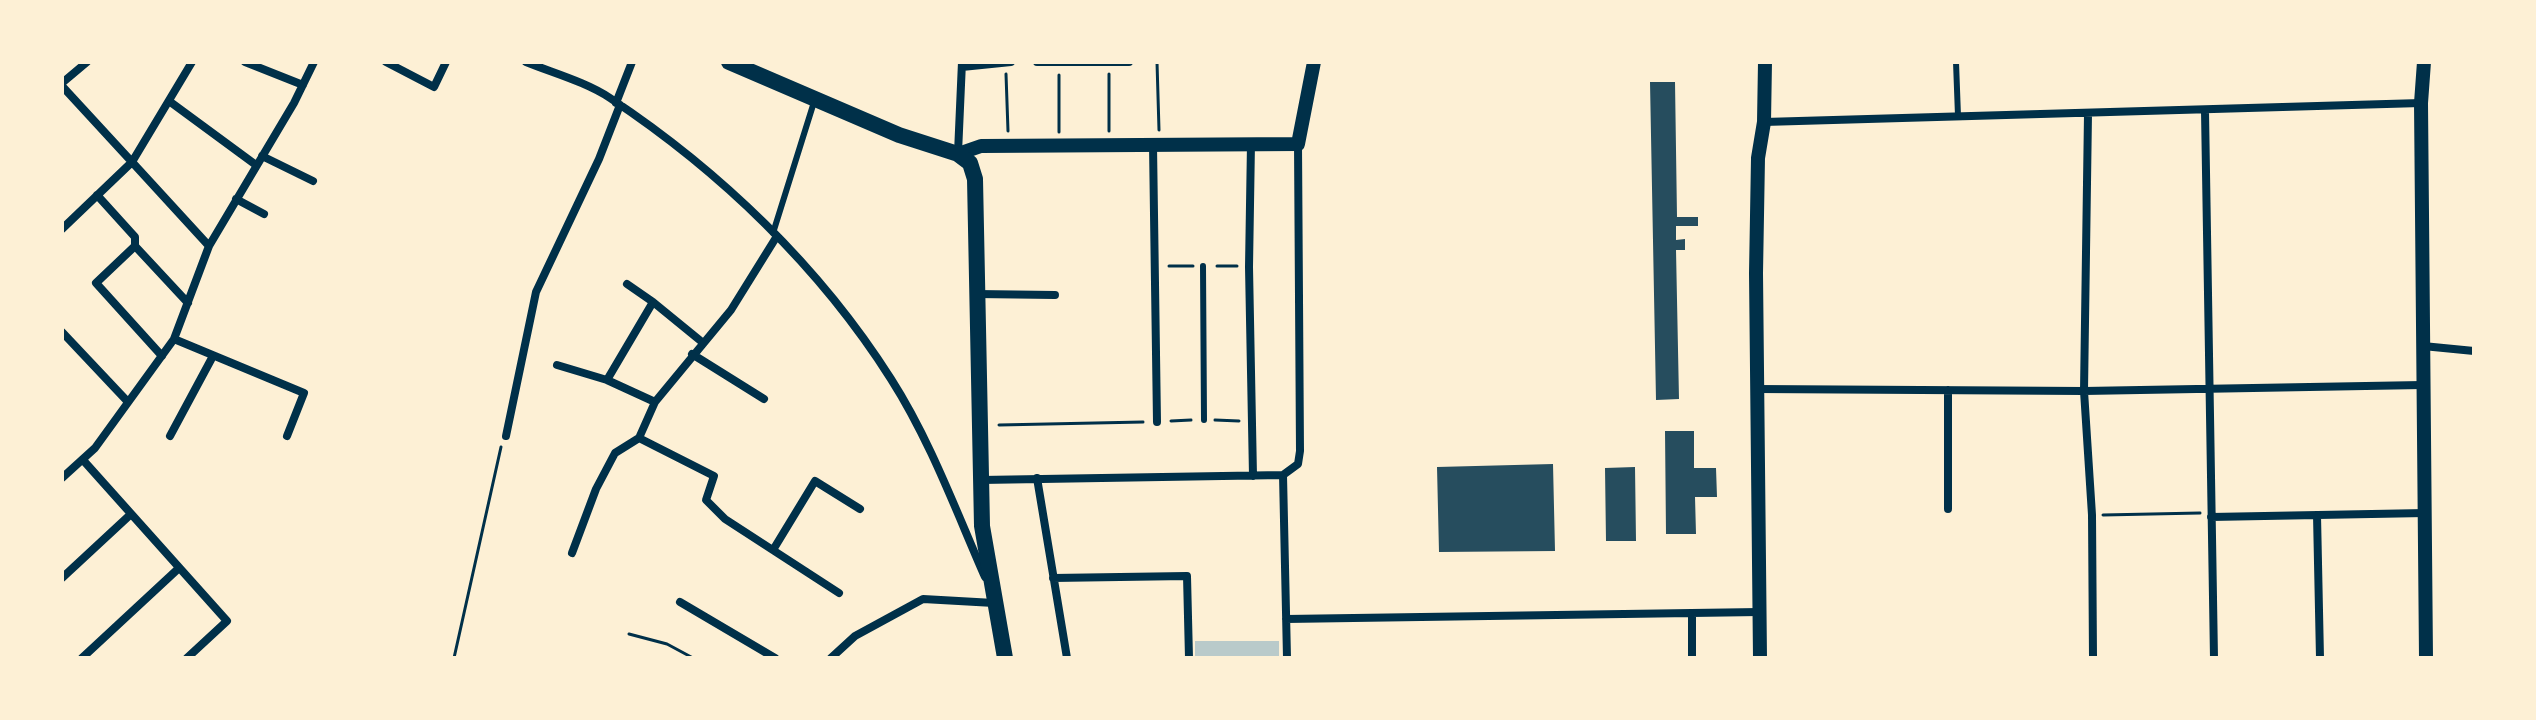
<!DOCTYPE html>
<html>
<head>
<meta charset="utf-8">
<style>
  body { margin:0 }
  #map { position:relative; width:2536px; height:720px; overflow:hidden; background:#fdf0d5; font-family:"DejaVu Sans",sans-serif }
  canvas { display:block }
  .frame { position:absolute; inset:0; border:64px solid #fdf0d5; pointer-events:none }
</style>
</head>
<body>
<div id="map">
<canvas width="2536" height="720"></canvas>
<div class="frame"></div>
</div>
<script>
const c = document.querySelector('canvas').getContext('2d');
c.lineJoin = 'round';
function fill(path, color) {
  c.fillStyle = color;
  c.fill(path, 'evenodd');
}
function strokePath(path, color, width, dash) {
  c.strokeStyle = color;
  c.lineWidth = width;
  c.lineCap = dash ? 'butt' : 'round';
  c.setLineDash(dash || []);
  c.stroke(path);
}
fill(new Path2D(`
  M 1195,641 L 1279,641 L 1279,658 L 1195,658 Z`), '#b9caca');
fill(new Path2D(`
  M 1650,82 L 1675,82 L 1677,217 L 1698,217 L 1698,226 L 1676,226 L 1676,240 L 1685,239 L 1685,250 L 1676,250 L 1679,399 L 1656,400 Z
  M 1665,431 L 1694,431 L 1694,468 L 1716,468 L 1717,497 L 1695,497 L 1696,534 L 1666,534 Z
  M 1553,464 L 1555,551 L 1439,552 L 1437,467 Z
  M 1635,467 L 1636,541 L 1606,541 L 1605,468 Z`), '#264d5e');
strokePath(new Path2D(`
  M 1157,62 L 1159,130
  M 1006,74 L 1008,131
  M 1109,74 L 1109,131
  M 1059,75 L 1059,132
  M 1169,266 L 1193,266
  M 1217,266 L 1237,266
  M 1215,420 L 1239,421
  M 1171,421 L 1191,420
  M 999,425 L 1143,422
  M 2103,515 L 2200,513
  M 629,634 L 667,644 L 693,658
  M 454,658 L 501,447`), '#003049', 3);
strokePath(new Path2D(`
  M 1956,62 L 1958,116
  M 773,233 L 814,102
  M 1203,266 L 1204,420`), '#003049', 6);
strokePath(new Path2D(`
  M 245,62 L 303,85
  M 386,62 L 434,87 L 446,62
  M 526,62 C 553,73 586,82 610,98 C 720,171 820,267 891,379 C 930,440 956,511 985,577
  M 1037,62 L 1129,62
  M 962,67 L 1011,62
  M 62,83 L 87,62
  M 62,86 L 132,162 L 192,62
  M 169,101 L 256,165
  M 616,103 L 632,62
  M 2205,111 L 2214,658
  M 2088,114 L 2084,391 L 2092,515 L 2093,658
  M 1764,122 L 2421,103
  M 1251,143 L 1249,267 L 1253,476
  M 1153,145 L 1157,422
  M 958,153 L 962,62
  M 262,156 L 313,181
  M 97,195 L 135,237 L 135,246
  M 236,199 L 264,214
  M 62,229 L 132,162 L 209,246
  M 627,284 L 653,302
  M 976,294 L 1055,295
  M 62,332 L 128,402
  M 174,339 L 304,393 L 287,436
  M 2423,346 L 2474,351
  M 692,354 L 764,399
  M 162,356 L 96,283 L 135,246 L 188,303
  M 557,365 L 607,380 L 655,402
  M 607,380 L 653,302 L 702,342
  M 1757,389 L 2084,391 L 2422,385
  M 1948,390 L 1948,509
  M 170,436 L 213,356
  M 506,436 L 536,292 L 599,159 L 620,105
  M 639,438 L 714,476 L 706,500 L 725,519 L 839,593
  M 83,460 L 227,621 L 187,658
  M 1283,475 L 1298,464 L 1300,451 L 1298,144
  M 62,478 L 95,448 L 174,339 L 209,246 L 294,103 L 314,62
  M 1037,478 L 1067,658
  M 981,480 L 1283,475 L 1287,658
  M 2317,515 L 2320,658
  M 2211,517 L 2425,513
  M 773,550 L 815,481 L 860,509
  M 572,553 L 596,489 L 615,453 L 639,438 L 655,402 L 731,310 L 777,236
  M 62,578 L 131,514
  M 1053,578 L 1187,576 L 1189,658
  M 680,602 L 775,658
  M 1286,619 L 1759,612
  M 82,658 L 179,568
  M 831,658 L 855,636 L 923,599 L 994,603
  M 1692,658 L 1692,613`), '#003049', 8);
strokePath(new Path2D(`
  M 2424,62 L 2421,103 L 2426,658
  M 958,154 L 981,146 L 1298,144 L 1314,62
  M 1760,658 L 1756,273 L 1758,158 L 1764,122 L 1765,62`), '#003049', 14);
strokePath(new Path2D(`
  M 729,62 L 899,135 L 958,154 L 970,163 L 975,179 L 982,526 L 1005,658`), '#003049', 16);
</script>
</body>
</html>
